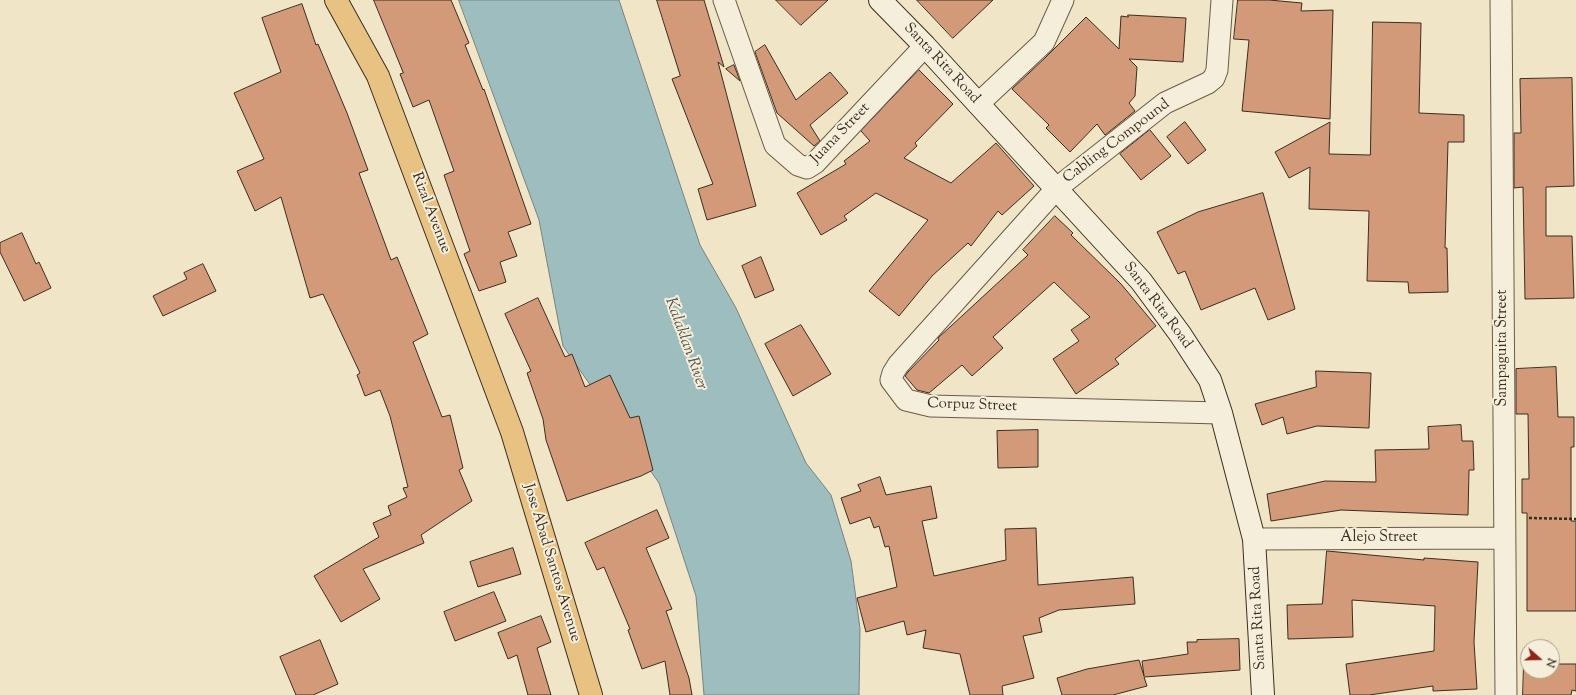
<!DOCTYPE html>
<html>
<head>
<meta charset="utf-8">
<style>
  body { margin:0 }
  #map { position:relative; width:1576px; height:695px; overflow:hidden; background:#f0e5c6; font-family:"Sorts Mill Goudy",serif }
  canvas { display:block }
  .north { position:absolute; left:1520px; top:639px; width:40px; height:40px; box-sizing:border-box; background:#f5eeda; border:1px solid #aba18f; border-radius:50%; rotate:110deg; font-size:11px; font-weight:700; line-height:16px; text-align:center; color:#3d2d1f }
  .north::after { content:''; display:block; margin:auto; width:14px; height:18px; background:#8f2418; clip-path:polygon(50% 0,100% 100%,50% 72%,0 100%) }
</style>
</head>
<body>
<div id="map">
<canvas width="1576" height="695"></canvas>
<div class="north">N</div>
</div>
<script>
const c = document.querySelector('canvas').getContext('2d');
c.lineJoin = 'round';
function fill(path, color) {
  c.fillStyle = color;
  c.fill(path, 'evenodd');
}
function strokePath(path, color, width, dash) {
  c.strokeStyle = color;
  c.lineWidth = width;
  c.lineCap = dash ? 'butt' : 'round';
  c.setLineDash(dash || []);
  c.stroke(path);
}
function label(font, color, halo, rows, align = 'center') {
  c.font = font + ' "Sorts Mill Goudy",serif';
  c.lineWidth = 4;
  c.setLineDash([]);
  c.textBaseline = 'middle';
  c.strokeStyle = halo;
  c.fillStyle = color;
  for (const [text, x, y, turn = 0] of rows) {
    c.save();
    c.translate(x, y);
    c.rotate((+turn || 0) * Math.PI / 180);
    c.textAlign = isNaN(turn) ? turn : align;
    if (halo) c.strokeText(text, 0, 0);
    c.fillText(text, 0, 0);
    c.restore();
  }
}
const water = new Path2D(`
  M 459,0 L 619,0 L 700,245 L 736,308 L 806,463 L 831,495 L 851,561 L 860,629 L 859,695 L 704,695 L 696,596 L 659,483 L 563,346 L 539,220 Z`);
fill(water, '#9ebdbe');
strokePath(water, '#77837e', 1);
const building = new Path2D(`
  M 374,0 L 451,0 L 469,43 L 465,45 L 483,90 L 484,89 L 531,224 L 508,232 L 517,256 L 500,262 L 506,282 L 479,291 L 464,254 L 470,251 L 444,175 L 454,171 L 429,100 L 413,107 L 400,74 L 403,73 Z
  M 657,0 L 704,0 L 724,67 L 718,62 L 756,206 L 707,220 L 698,189 L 713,184 L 672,79 L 680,76 Z
  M 776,0 L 828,0 L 801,25 Z
  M 917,0 L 993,0 L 953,38 Z
  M 1238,0 L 1269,0 L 1302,3 L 1301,11 L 1333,10 L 1330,119 L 1242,111 L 1249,40 L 1234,39 Z
  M 302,4 L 316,45 L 318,44 L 347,113 L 368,170 L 359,173 L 391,260 L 397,257 L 428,334 L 413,342 L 442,417 L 450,415 L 463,468 L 459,470 L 472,501 L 421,535 L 424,543 L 363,569 L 380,599 L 341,622 L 314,576 L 379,537 L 373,523 L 391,515 L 388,506 L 407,497 L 403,488 L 408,487 L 390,416 L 380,390 L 365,396 L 357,375 L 360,373 L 323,294 L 310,298 L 281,197 L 255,211 L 237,171 L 264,159 L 234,93 L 281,72 L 262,18 Z
  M 1128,15 L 1186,18 L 1183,62 L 1129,59 L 1137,67 L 1135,96 L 1129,103 L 1135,111 L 1105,135 L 1097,124 L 1070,152 L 1046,128 L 1049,125 L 1012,89 L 1045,58 L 1086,17 L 1119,49 L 1121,16 L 1128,17 Z
  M 1373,22 L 1421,23 L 1419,113 L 1464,115 L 1464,142 L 1448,142 L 1445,248 L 1447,248 L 1448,292 L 1409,293 L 1408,282 L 1367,281 L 1369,211 L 1309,209 L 1310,167 L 1289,178 L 1275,152 L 1330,122 L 1329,154 L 1370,155 Z
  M 765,45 L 796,100 L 830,72 L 848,93 L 810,125 L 820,141 L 814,146 L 777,113 L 755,52 Z
  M 734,65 L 740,81 L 726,69 Z
  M 919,70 L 953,104 L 915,143 L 917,146 L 904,158 L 951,183 L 996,143 L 1034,186 L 1002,215 L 998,211 L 971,246 L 968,243 L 932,276 L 899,316 L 869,291 L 928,220 L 876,193 L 844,216 L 847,220 L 821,235 L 797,193 L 846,164 L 844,161 L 870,141 L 861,131 Z
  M 1572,78 L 1574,186 L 1546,187 L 1546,236 L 1572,236 L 1574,298 L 1525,299 L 1523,187 L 1514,188 L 1514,133 L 1521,133 L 1520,79 Z
  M 1185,122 L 1206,150 L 1188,164 L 1167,137 Z
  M 1150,130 L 1171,156 L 1141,180 L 1120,154 Z
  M 1263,193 L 1295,309 L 1268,320 L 1255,288 L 1201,310 L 1185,271 L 1178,274 L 1157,232 L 1198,212 Z
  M 1055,216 L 1073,233 L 1071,235 L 1121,284 L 1156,326 L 1115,359 L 1119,364 L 1076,394 L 1053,359 L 1079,341 L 1071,330 L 1090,317 L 1054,282 L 993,337 L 1003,348 L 972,376 L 962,365 L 929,393 L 917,390 L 905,376 L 908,372 L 939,340 L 938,338 L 1028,255 L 1023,250 Z
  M 22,233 L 36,264 L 39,262 L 51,288 L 24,301 L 0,252 L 0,243 Z
  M 761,257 L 774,290 L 755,298 L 742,266 Z
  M 203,264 L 216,291 L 163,316 L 153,296 L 187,279 L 184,273 Z
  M 538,298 L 565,357 L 572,354 L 585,387 L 610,375 L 630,418 L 639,416 L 653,470 L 641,476 L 567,501 L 546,440 L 543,419 L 527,373 L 531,371 L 505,314 Z
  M 801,325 L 831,374 L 793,396 L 765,344 Z
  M 1556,367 L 1558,417 L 1574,417 L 1574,447 L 1571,447 L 1571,521 L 1576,521 L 1576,611 L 1527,611 L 1527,513 L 1522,513 L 1522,479 L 1529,479 L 1528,414 L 1516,414 L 1516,369 Z
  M 1316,371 L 1371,373 L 1369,428 L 1317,426 L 1287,434 L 1283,417 L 1262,425 L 1255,404 L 1316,387 Z
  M 1461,425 L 1462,441 L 1473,441 L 1474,470 L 1469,470 L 1468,515 L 1341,510 L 1271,521 L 1267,494 L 1325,481 L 1376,482 L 1375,450 L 1429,449 L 1428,427 Z
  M 1038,430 L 1038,467 L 998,468 L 997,431 Z
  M 880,477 L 886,495 L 931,486 L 937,518 L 922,521 L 934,576 L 1006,560 L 1005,529 L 1036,528 L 1038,585 L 1133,577 L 1135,604 L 1059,610 L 1039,618 L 1042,632 L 1023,636 L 1034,678 L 1002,686 L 1003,695 L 970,695 L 960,654 L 923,648 L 926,630 L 907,635 L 904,621 L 866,632 L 857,598 L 897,587 L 889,546 L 885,547 L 879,526 L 874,528 L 870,517 L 850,524 L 841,498 L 861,491 L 858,485 Z
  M 657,510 L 669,538 L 646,548 L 672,609 L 666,611 L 689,678 L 692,695 L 670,695 L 665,661 L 642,669 L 628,630 L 630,629 L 604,567 L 597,570 L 585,543 Z
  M 513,548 L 521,574 L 478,587 L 470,562 Z
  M 1327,551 L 1424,560 L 1424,558 L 1478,562 L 1474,642 L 1477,689 L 1433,691 L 1433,686 L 1369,695 L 1350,695 L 1346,664 L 1434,651 L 1435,606 L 1352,600 L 1353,637 L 1288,639 L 1287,605 L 1322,604 Z
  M 494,592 L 506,621 L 455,641 L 444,612 Z
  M 541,616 L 551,642 L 537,648 L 551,695 L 528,695 L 517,655 L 508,659 L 498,633 Z
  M 1239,639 L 1240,670 L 1144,677 L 1147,686 L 1113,695 L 1062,695 L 1057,678 L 1087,669 L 1139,660 L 1144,676 L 1142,661 L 1188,654 L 1187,642 L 1197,642 L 1197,640 Z
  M 320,640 L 338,684 L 313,695 L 296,695 L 280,657 Z
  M 1524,663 L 1528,663 L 1528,671 L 1552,671 L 1552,664 L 1576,664 L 1576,691 L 1572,690 L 1571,695 L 1523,695 Z`);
fill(building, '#d29a79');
strokePath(building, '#3d2d1f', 1);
const minor = new Path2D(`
  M 724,0 L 775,145 L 798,165 L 807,168 L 815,163 L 925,46
  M 1501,0 L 1506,695
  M 978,104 L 1044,42 L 1063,0
  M 1221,413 L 931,406 L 906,400 L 891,380 L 893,373 L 898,365 L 1057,188 L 1165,103 L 1208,83 L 1214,78 L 1217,70 L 1222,0
  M 1254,539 L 1504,538`);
const secondary = new Path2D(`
  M 880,0 L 925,46 L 1141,281 L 1180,334 L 1210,380 L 1221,413 L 1254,539 L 1263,695`);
const trunk = new Path2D(`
  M 336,0 L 378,76 L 512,432 L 591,695`);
strokePath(minor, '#6a5b49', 23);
strokePath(secondary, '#3d2d1f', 24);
strokePath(trunk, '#3d2d1f', 24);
strokePath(new Path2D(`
  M 1529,518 L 1576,519`), '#3d2d1f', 2.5, [3, 2]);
strokePath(minor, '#f5eeda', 21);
strokePath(secondary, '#f5eeda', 22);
strokePath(trunk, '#e8c283', 22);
label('15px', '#3d2d1f', '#f5eeda', [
  ["Santa Rita Road",941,64,47],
  ["Juana Street",841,134,-46],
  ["Cabling Compound",1117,142,-37],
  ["Rizal Avenue",430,213,69],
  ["Santa Rita Road",1157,306,53],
  ["Sampaguita Street",1503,348,-90],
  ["Corpuz Street",972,406,2],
  ["Alejo Street",1379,538],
  ["Jose Abad Santos Avenue",551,563,73],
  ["Santa Rita Road",1259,618,-93]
]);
label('italic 16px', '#555147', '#f5eeda', [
  ["Kalaklan River",685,344,70]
]);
</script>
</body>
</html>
